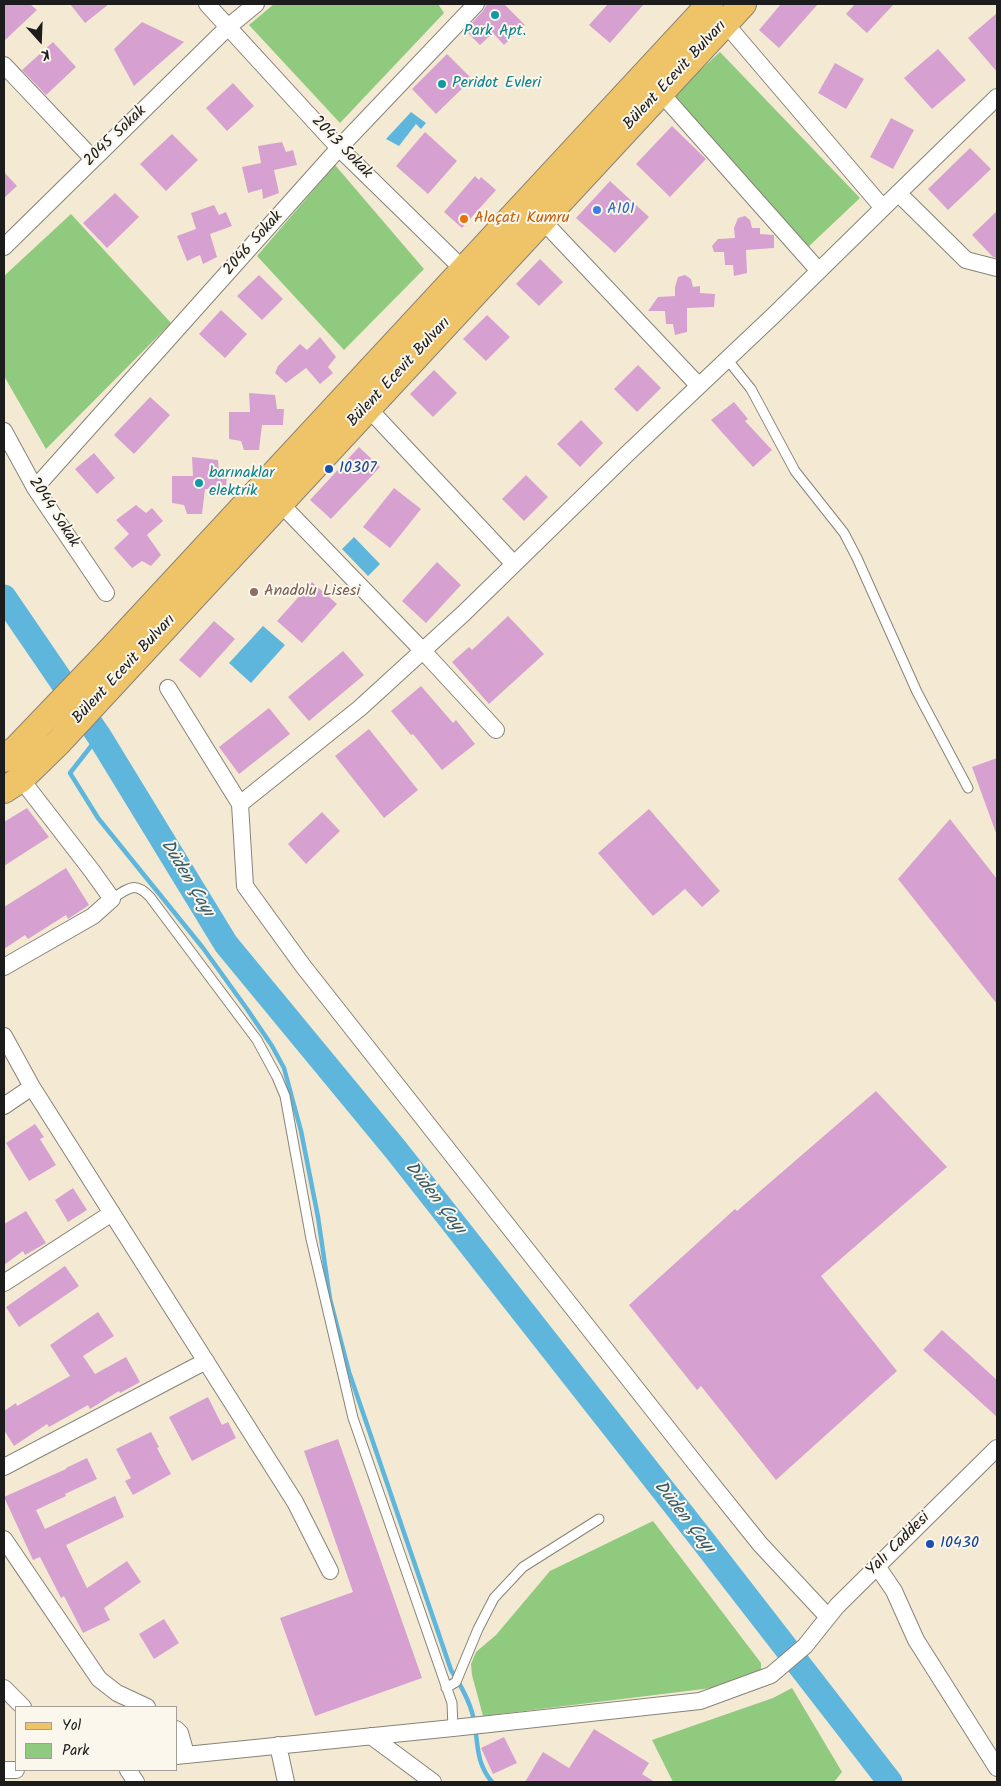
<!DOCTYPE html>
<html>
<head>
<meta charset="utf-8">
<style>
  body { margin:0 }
  #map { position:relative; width:1001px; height:1786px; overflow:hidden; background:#f4ead3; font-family:Kalam,sans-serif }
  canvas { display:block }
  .frame { position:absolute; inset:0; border:5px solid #1c1c1c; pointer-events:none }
  .legend { position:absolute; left:15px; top:1706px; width:162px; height:65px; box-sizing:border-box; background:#fbf7ec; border:1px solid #a29f99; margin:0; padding:6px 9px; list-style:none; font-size:15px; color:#1c1c1c }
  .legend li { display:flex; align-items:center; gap:10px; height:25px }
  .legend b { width:25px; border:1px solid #a29f99 }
  .north { position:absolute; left:15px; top:15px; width:50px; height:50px; -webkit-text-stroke:4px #fbf7ec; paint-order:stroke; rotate:160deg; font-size:14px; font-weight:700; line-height:20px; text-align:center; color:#1c1c1c }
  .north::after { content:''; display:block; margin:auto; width:18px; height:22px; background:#1c1c1c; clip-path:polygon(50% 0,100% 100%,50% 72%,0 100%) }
</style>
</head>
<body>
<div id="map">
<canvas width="1001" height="1786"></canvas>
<div class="frame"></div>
<ul class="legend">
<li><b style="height:6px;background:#efc469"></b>Yol</li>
<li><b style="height:14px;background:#8fca7e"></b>Park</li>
</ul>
<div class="north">K</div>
</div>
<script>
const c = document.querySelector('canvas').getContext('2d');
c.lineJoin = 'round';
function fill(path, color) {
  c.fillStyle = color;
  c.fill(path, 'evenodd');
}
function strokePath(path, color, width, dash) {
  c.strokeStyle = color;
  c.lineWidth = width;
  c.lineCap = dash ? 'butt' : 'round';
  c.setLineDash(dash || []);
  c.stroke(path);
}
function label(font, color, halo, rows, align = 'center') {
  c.font = font + ' Kalam,sans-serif';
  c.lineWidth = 4;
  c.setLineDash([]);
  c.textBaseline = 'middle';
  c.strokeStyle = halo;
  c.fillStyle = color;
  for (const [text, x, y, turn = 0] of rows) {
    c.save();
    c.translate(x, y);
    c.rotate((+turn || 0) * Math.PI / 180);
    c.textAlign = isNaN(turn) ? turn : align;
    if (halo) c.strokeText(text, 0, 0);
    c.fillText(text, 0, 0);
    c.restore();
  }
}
fill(new Path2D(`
  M 274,4 L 438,4 L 444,13 L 340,123 L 249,25 Z
  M 720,52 L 860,198 L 806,249 L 672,96 Z
  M 335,165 L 424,269 L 344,350 L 257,256 Z
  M 71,214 L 171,323 L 46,449 L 4,376 L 4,276 Z
  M 653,1521 L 761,1663 L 761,1674 L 712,1688 L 483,1716 L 472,1675 L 471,1664 L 476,1652 L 496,1635 L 550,1571 Z
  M 792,1688 L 842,1772 L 834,1782 L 673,1782 L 652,1740 L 773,1698 Z`), '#8fca7e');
fill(new Path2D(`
  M 411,112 L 426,123 L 421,129 L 416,124 L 399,146 L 386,139 Z
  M 354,537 L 380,564 L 368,576 L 342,549 Z
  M 263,626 L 285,645 L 251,683 L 229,663 Z`), '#5fb6dc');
strokePath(new Path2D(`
  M 99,736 L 70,773 L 98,818 L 203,948 L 247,1009 L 272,1046 L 284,1068 L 301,1131 L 318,1217 L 330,1299 L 349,1372 L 451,1670 C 460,1684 469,1699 473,1716 C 479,1741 474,1760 492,1782`), '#5fb6dc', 4.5);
strokePath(new Path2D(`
  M 4,597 L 99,736 L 226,944 L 396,1150 L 697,1533 L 890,1782`), '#5fb6dc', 25);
fill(new Path2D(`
  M 4,4 L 30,4 L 37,10 L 4,41 Z
  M 70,4 L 109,4 L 85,23 Z
  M 487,4 L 504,4 L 525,25 L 504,45 L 493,33 L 480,45 L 465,30 L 483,11 Z
  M 608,4 L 644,4 L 610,43 L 589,25 Z
  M 781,4 L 818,4 L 779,48 L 759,30 Z
  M 855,4 L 894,4 L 867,33 L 846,14 Z
  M 997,13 L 997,72 L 968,38 Z
  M 142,22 L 184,42 L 134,86 L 114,49 Z
  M 53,42 L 76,67 L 46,95 L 22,70 Z
  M 938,49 L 966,80 L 932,109 L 904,78 Z
  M 447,54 L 472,79 L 436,114 L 412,89 Z
  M 835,63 L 864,79 L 846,109 L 818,93 Z
  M 233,83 L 254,106 L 227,131 L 206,108 Z
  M 891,118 L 914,130 L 893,169 L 870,157 Z
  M 672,126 L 706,159 L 670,197 L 636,164 Z
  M 425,132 L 457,161 L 428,194 L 396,166 Z
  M 172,134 L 198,160 L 166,191 L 140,164 Z
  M 282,142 L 286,152 L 293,150 L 297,165 L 274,170 L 279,193 L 263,199 L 262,189 L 248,193 L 242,167 L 261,163 L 258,146 Z
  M 970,148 L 991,169 L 948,210 L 928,189 Z
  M 4,172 L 17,186 L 4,198 Z
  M 475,176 L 479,180 L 481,177 L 496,190 L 462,228 L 444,212 Z
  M 610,181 L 649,217 L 615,253 L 576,218 Z
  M 115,193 L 139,217 L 107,248 L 83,223 Z
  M 214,205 L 219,215 L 226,212 L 232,226 L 210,234 L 217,257 L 203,264 L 200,255 L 187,261 L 177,236 L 196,229 L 191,213 Z
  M 997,211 L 997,258 L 993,257 L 972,235 Z
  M 745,216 L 750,220 L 752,228 L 760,228 L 760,234 L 774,235 L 774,248 L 746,250 L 747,273 L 734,276 L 733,265 L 725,265 L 724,252 L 714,252 L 712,246 L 718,239 L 735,238 L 734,228 L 738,218 Z
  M 540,259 L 563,282 L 539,306 L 516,284 Z
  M 259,275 L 283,299 L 262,320 L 237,296 Z
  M 685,275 L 691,279 L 693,287 L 700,286 L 700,293 L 715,294 L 714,307 L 687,308 L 687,332 L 675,335 L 673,324 L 666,324 L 665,311 L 648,311 L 658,297 L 675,296 L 675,287 L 678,277 Z
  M 221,310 L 247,334 L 225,358 L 199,334 Z
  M 487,315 L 510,337 L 486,361 L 463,339 Z
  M 320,337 L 336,357 L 328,367 L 333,373 L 320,384 L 306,368 L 286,383 L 275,373 L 278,366 L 300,344 L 307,350 Z
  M 638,365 L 661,388 L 637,412 L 614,389 Z
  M 434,370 L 457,393 L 433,417 L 410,394 Z
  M 249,393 L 275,395 L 277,409 L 284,409 L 283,425 L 262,425 L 259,450 L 244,450 L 241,441 L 229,439 L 229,412 L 250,412 Z
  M 150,397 L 170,415 L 134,454 L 114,435 Z
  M 734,402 L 748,419 L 745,421 L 772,450 L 753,467 L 711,420 Z
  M 581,420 L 603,443 L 580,467 L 557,444 Z
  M 359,447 L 380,467 L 331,519 L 310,500 Z
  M 94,453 L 115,478 L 97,494 L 75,469 Z
  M 192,457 L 218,460 L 219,473 L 227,473 L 226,489 L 205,489 L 202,514 L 187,514 L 184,505 L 172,503 L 172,476 L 193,476 Z
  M 526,475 L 548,497 L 524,521 L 502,499 Z
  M 394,488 L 421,509 L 390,548 L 363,527 Z
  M 136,505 L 146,513 L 152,508 L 163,521 L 147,535 L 161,555 L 151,566 L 142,561 L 132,568 L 114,548 L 129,534 L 116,520 Z
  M 437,562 L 461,585 L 426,623 L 402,601 Z
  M 312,582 L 337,604 L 302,643 L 277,621 Z
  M 508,616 L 544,654 L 489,704 L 452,662 L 469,647 L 472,650 Z
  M 214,621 L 235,639 L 200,678 L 179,660 Z
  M 343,651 L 364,675 L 309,721 L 288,697 Z
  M 421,686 L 453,723 L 456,720 L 475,744 L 442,770 L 413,734 L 411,735 L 391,711 Z
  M 269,708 L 290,734 L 239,774 L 219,747 Z
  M 369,729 L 418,790 L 384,818 L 335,756 Z
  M 997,758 L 997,833 L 996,833 L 972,767 Z
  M 27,808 L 49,837 L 4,866 L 4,822 Z
  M 649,809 L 720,891 L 702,907 L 685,889 L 653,916 L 598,853 Z
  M 322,812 L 340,831 L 306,864 L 288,844 Z
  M 950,819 L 997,879 L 997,1004 L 898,879 Z
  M 66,868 L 89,905 L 68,919 L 66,915 L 28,939 L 25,935 L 4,949 L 4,907 Z
  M 876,1091 L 947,1167 L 821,1276 L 897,1371 L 776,1480 L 701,1386 L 697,1390 L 629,1305 L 735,1209 L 737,1211 Z
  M 35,1124 L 44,1137 L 40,1139 L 56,1165 L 29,1181 L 6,1143 Z
  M 73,1188 L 87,1210 L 68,1222 L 55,1200 Z
  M 26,1211 L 46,1243 L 25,1255 L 23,1251 L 4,1265 L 4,1224 Z
  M 65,1266 L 79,1286 L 19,1327 L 6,1307 Z
  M 98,1312 L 114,1336 L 83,1356 L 95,1374 L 126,1357 L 140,1382 L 120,1393 L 119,1391 L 90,1409 L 88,1405 L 49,1427 L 47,1424 L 14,1446 L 4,1430 L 4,1411 L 16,1403 L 17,1406 L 70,1376 L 50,1345 Z
  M 942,1330 L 997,1380 L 997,1417 L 923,1350 Z
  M 208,1397 L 222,1425 L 228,1422 L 236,1438 L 192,1461 L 169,1417 Z
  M 151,1432 L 159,1447 L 157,1448 L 171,1474 L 133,1495 L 125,1481 L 131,1478 L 116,1449 Z
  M 338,1439 L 422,1678 L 315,1716 L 280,1618 L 353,1592 L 304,1451 Z
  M 87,1458 L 97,1479 L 65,1494 L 66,1496 L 36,1510 L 45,1529 L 115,1496 L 124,1517 L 66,1545 L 87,1588 L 127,1561 L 141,1582 L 104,1608 L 110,1620 L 83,1633 L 64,1596 L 61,1598 L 40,1557 L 33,1560 L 4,1497 L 66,1469 L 66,1468 Z
  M 164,1619 L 179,1643 L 154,1659 L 139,1634 Z
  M 594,1729 L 649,1763 L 642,1774 L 655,1782 L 525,1782 L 543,1752 L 569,1768 Z
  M 504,1737 L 517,1763 L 493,1774 L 481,1748 Z`), '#d6a1d1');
const service = new Path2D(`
  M 727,359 L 751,389 L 795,471 L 844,533 L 857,558 L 917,692 L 968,788
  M 112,899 C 128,888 135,881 150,897 L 257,1040 L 277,1077 L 285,1096 L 311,1239 L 353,1418 L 452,1703 L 453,1728
  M 446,1688 L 456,1682 L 478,1629 L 494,1598 L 523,1567 L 599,1519`);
const minor = new Path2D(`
  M 207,4 L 339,148 L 469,275
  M 725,23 L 883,208 L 997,97
  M 4,65 L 93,159
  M 661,93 L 819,271
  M 898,193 L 966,260 L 997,268
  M 542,220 L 699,386
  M 4,247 L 228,27 L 256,4
  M 368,408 L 514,564
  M 4,431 L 35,488 L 106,593
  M 35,488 L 339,148 L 476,4
  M 280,503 L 423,651 L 496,730
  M 168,688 L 240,804 L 360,708 L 464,613 L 627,454 L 775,314 L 883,208
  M 240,804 L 245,886 L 303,966 L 695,1463 L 760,1544 L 828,1617
  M 4,967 L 93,916 L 112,899 L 92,871 L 21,779
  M 4,1036 L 32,1087 L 295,1502 L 330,1571
  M 4,1106 L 32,1087
  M 4,1283 L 112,1213
  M 4,1467 L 206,1361
  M 4,1539 L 99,1679 L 117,1693 L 147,1707
  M 877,1566 L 894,1591 L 916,1640 L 997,1768
  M 4,1688 L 23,1707
  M 176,1729 L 180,1733 L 186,1754
  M 371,1736 L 433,1782
  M 278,1745 L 286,1782
  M 176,1756 L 453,1728 L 700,1701 L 771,1675 L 805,1646 L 837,1606 L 997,1448
  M 4,1770 L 16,1770
  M 128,1770 L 136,1782`);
const primary = new Path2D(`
  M 4,759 L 17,748 L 107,654 L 710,4
  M 4,790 L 21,779 L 58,743 L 743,4`);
strokePath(service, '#888378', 11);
strokePath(minor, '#888378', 18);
strokePath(primary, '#888378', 28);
strokePath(service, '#fff', 9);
strokePath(minor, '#fff', 16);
strokePath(primary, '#efc469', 26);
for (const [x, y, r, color] of [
  [495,15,5,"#0f9aa8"],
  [442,84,5,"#0f9aa8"],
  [597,210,5,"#3f7fe0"],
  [464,219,5,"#e8710a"],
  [329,469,5,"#1a4fb4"],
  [199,483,5,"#0f9aa8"],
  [254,592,5,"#8d6e63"],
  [930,1544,5,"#1a4fb4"]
]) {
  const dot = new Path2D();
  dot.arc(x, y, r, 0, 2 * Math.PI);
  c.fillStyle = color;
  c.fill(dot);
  strokePath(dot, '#fbf7ec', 2);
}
label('16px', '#0d838f', '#fbf7ec', [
  ["Park Apt.",495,32,"center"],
  ["Peridot Evleri",452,84],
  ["barınaklar",209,474],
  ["elektrik",209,492]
], 'left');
label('16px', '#1c1c1c', '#fbf7ec', [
  ["Bülent Ecevit Bulvarı",676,76,-47],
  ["2045 Sokak",116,137,-44],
  ["2043 Sokak",341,148,46],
  ["2046 Sokak",254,244,-48],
  ["Bülent Ecevit Bulvarı",400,373,-47],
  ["2044 Sokak",53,513,57],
  ["Bülent Ecevit Bulvarı",125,670,-47],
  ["Yalı Caddesi",899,1545,-45]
]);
label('16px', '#366cbe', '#fbf7ec', [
  ["A101",607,210]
], 'left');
label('16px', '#c56008', '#fbf7ec', [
  ["Alaçatı Kumru",474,219]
], 'left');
label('16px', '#164399', '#fbf7ec', [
  ["10307",339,469],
  ["10430",940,1544]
], 'left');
label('16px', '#785e54', '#fbf7ec', [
  ["Anadolu Lisesi",264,592]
], 'left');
label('italic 18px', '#375a69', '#fbf7ec', [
  ["Düden Çayı",186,879,59],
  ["Düden Çayı",434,1199,52],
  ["Düden Çayı",683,1518,52]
]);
</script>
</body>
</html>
